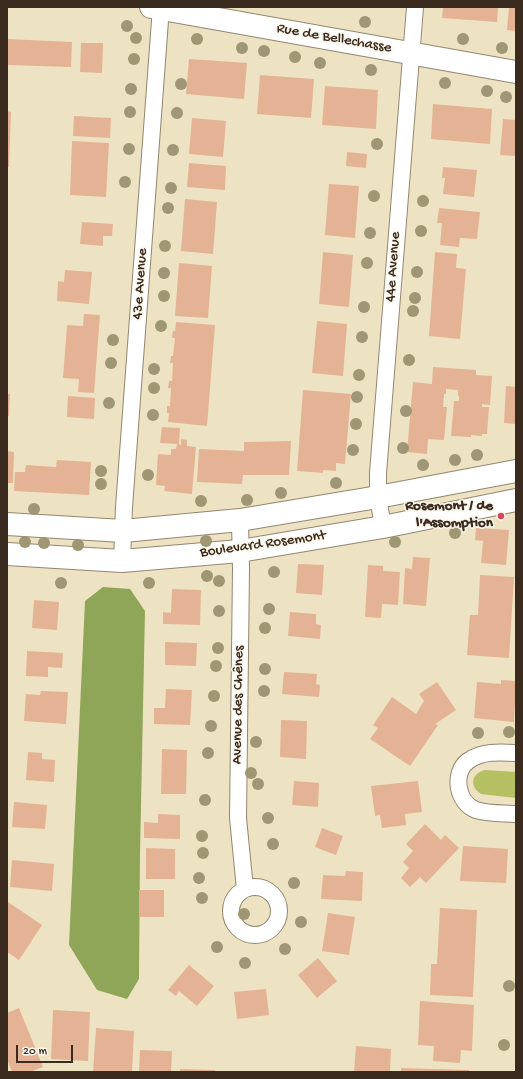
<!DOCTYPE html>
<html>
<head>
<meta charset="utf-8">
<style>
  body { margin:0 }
  #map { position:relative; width:523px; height:1079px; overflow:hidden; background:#ede3c3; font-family:"Gochi Hand",sans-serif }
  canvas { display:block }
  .frame { position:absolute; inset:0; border:8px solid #3b2a1e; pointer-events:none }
  .scale { position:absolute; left:16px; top:1045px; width:57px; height:18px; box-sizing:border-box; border:2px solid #3b2a1e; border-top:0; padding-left:5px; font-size:12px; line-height:14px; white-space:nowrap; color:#3b2a1e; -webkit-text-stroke:3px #fbf7ec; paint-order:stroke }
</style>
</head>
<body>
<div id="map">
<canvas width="523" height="1079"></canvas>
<div class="frame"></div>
<div class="scale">20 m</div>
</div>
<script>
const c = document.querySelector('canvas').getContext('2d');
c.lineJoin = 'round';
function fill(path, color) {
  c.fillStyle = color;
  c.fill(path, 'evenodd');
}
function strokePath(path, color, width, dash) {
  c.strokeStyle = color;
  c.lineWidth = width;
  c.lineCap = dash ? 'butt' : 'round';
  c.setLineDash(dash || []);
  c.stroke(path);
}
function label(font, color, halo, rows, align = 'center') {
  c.font = font + ' "Gochi Hand",sans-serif';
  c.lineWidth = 3;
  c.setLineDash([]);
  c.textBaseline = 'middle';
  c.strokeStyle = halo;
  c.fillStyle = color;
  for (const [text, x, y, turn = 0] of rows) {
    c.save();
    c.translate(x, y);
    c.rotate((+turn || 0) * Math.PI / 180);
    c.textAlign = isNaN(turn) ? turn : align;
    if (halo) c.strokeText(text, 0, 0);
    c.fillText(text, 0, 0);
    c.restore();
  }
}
fill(new Path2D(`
  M 485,770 L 516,772 L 516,798 L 481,794 C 469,786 471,774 485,770 Z`), '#b4c062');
fill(new Path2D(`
  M 103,587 L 130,589 L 145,611 L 140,854 L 139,979 L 127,999 L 97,990 L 69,945 L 85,601 Z`), '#8fa658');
fill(new Path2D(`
  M 443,7 L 498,7 L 497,22 L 442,18 Z
  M 509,7 L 516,7 L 516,31 L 507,30 Z
  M 7,39 L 72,42 L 71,67 L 7,65 Z
  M 81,43 L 103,43 L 102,73 L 80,72 Z
  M 189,59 L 247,63 L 244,99 L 186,94 Z
  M 260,75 L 314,79 L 311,118 L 257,114 Z
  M 325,86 L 378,90 L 376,129 L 322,125 Z
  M 433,104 L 492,109 L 490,144 L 431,139 Z
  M 7,111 L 11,112 L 9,167 L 7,167 Z
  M 74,116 L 111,118 L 110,138 L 73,136 Z
  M 192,118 L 226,121 L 223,157 L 189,154 Z
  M 503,119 L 516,120 L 516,156 L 500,155 Z
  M 72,141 L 109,143 L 106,197 L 70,195 Z
  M 347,152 L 367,154 L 366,168 L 346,166 Z
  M 189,163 L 226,166 L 225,190 L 187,187 Z
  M 443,167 L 477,170 L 474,197 L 443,194 L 445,178 L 442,178 Z
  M 329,184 L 359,186 L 355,238 L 325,235 Z
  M 185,199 L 217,202 L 213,254 L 181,251 Z
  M 439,208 L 480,212 L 477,239 L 460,238 L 459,247 L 440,245 L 442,223 L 437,223 Z
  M 82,222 L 113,224 L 112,236 L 103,236 L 103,246 L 80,244 Z
  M 323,252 L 353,255 L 349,307 L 319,304 Z
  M 435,252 L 457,254 L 456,268 L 466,269 L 460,339 L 429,336 Z
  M 179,263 L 212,266 L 208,318 L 175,316 Z
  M 65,270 L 92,272 L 89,304 L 57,301 L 58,281 L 64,282 Z
  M 84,314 L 100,315 L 94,393 L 78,392 L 79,379 L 63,378 L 67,325 L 83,326 Z
  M 317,321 L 347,324 L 343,376 L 312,373 Z
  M 176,322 L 215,325 L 207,426 L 168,422 L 169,413 L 167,413 L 167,406 L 170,406 L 171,388 L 168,388 L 169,381 L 172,381 L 173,363 L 170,363 L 171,356 L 173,356 L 175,338 L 172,338 L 173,331 L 175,331 Z
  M 433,367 L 476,370 L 476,375 L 492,376 L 490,405 L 482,404 L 482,407 L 489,407 L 487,434 L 482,434 L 482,436 L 471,435 L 471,437 L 451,436 L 454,401 L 459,401 L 459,396 L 458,396 L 458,390 L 446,389 L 446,394 L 444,394 L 443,407 L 447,407 L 444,440 L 428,439 L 427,454 L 407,452 L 413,382 L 432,384 Z
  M 506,386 L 516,387 L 516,424 L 504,423 Z
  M 303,390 L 351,394 L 345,464 L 336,463 L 336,471 L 323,470 L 323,473 L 297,471 Z
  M 7,394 L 10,394 L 9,416 L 7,416 Z
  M 68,396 L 95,398 L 94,419 L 67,417 Z
  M 162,427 L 180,428 L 179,444 L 181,445 L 181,439 L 187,440 L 187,446 L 196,447 L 192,494 L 164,491 L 165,486 L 156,485 L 158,454 L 171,455 L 171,449 L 176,449 L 177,444 L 160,443 Z
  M 291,441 L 289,475 L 243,475 L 242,484 L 197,482 L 199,449 L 244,451 L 244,442 Z
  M 7,451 L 14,452 L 13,483 L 7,483 Z
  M 57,460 L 91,462 L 89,495 L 14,491 L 15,472 L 25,472 L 26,465 L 56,467 Z
  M 476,528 L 509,530 L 506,565 L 481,563 L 483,541 L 475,540 Z
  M 413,557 L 430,558 L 426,606 L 403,604 L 405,568 L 412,569 Z
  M 298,564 L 324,565 L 322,595 L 296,593 Z
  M 368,565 L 383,566 L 383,571 L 400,572 L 398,605 L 382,604 L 381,618 L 365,617 Z
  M 480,575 L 514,577 L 509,658 L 467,655 L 470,615 L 478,615 Z
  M 172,589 L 201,590 L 200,625 L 163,624 L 163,612 L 171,613 Z
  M 34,600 L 59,602 L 57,630 L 32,628 Z
  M 290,612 L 316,614 L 316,624 L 321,625 L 320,639 L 288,636 Z
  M 165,642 L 197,643 L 196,666 L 165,665 Z
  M 27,651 L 63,653 L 62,668 L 48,667 L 48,677 L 26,676 Z
  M 284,672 L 317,674 L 316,684 L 320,685 L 319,697 L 282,694 Z
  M 501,680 L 516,681 L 514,722 L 474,718 L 477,682 L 501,684 Z
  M 437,682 L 456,710 L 435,724 L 438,725 L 410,766 L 370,739 L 378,728 L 373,725 L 392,697 L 416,714 L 424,701 L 419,694 Z
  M 166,689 L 192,690 L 190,725 L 154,724 L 154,708 L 165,708 Z
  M 41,691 L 68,692 L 66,724 L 24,721 L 26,694 L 40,695 Z
  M 281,720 L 307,721 L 306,759 L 280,757 Z
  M 162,749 L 187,750 L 186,794 L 161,794 Z
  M 28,752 L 42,753 L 42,759 L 55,760 L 54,782 L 26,780 Z
  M 294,781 L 319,783 L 318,807 L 292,805 Z
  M 418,781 L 422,812 L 405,814 L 406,825 L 382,828 L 380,815 L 375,816 L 371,786 Z
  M 14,802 L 47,805 L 45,829 L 12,827 Z
  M 158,814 L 180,815 L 180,839 L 144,838 L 144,822 L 158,823 Z
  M 425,824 L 441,840 L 445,835 L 459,848 L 426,883 L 420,877 L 410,887 L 401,878 L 409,868 L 403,862 L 413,851 L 406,844 Z
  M 322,828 L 343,836 L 336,855 L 315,847 Z
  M 463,846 L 508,849 L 506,883 L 460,881 Z
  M 146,848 L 175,849 L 175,879 L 146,879 Z
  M 12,860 L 54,864 L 52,891 L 10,887 Z
  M 346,871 L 363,872 L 362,901 L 321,899 L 323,875 L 345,876 Z
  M 139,890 L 164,890 L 164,917 L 139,917 Z
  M 8,902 L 42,925 L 19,960 L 7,952 L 7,904 Z
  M 440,908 L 477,910 L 473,997 L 430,995 L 431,964 L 437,964 Z
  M 328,913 L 355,917 L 349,955 L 322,951 Z
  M 318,958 L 337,981 L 317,998 L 298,975 Z
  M 189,965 L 214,986 L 197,1006 L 179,991 L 176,996 L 168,990 Z
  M 266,989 L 269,1015 L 237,1019 L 234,992 Z
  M 420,1001 L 474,1005 L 472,1051 L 461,1050 L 460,1063 L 433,1061 L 434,1046 L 418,1045 Z
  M 19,1008 L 43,1067 L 30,1072 L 12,1072 L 7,1059 L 7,1013 Z
  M 53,1010 L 90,1012 L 88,1061 L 51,1059 Z
  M 96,1028 L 134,1031 L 132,1072 L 93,1072 Z
  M 356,1046 L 391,1049 L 390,1072 L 354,1072 Z
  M 140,1050 L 172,1051 L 171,1072 L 139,1072 Z
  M 401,1068 L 469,1070 L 469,1072 L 401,1072 Z
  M 180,1069 L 215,1070 L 215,1072 L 180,1072 Z`), '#e4b395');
const street = new Path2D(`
  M 240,520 L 241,569 L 238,818 L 245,889
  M 383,527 L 378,497 L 378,473 L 415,7
  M 122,561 L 124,507 L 161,7
  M 516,753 C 500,752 481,751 468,761 C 452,773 457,803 476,810 C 488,814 504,813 516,814
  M231 911a24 24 0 1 1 48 0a24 24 0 1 1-48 0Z`);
const secondary = new Path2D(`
  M 151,7 L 516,72
  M 7,524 L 123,531 L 240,520 L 378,497 L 516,471
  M 7,554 L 122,561 L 240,551 L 383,527 L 516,500`);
strokePath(street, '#948670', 18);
strokePath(secondary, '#948670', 24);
strokePath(street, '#fff', 16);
strokePath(secondary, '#fff', 22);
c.fillStyle = '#9f9673';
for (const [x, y] of [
  [365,22],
  [127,26],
  [136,38],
  [197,39],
  [463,39],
  [242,48],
  [502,48],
  [264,51],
  [295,57],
  [134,59],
  [320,63],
  [371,70],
  [445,83],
  [181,84],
  [131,89],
  [487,91],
  [506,97],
  [130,112],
  [177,113],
  [377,144],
  [129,149],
  [173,150],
  [125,182],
  [171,188],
  [374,196],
  [423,201],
  [168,208],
  [421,231],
  [370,233],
  [165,246],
  [367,263],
  [417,272],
  [164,273],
  [164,296],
  [415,298],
  [364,307],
  [413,311],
  [161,326],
  [362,337],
  [113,340],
  [409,360],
  [111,363],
  [154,369],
  [359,375],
  [154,388],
  [357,397],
  [109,403],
  [406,411],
  [153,415],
  [356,424],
  [403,448],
  [353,450],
  [477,455],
  [455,460],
  [423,465],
  [101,471],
  [148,475],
  [336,483],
  [101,484],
  [281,493],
  [247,500],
  [201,501],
  [34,509],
  [455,533],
  [206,541],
  [25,542],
  [395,542],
  [44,543],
  [78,545],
  [274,572],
  [207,576],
  [219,581],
  [61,583],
  [149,583],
  [269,609],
  [219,611],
  [265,628],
  [218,648],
  [216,666],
  [265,669],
  [264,691],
  [214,696],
  [211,726],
  [509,732],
  [478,733],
  [256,742],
  [208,753],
  [251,773],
  [258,784],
  [205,800],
  [268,818],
  [202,836],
  [273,844],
  [203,853],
  [199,878],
  [294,883],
  [202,898],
  [244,914],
  [301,922],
  [217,947],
  [285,949],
  [245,963],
  [509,986],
  [504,1045]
]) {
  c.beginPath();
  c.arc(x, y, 6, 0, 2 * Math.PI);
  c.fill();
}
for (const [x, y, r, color] of [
  [501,516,4,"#d1495b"]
]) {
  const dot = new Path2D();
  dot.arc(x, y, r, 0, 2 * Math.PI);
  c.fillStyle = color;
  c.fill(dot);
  strokePath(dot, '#fbf7ec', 1.5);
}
label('15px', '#3b2a1e', '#fbf7ec', [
  ["Rue de Bellechasse",334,39,10],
  ["44e Avenue",394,267,-86],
  ["43e Avenue",141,284,-86],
  ["Boulevard Rosemont",263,545,-8],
  ["Avenue des Chênes",239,705,-89]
]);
label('bold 15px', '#3b2a1e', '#fbf7ec', [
  ["Rosemont / de",493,507],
  ["l'Assomption",493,524]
], 'right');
</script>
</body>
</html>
